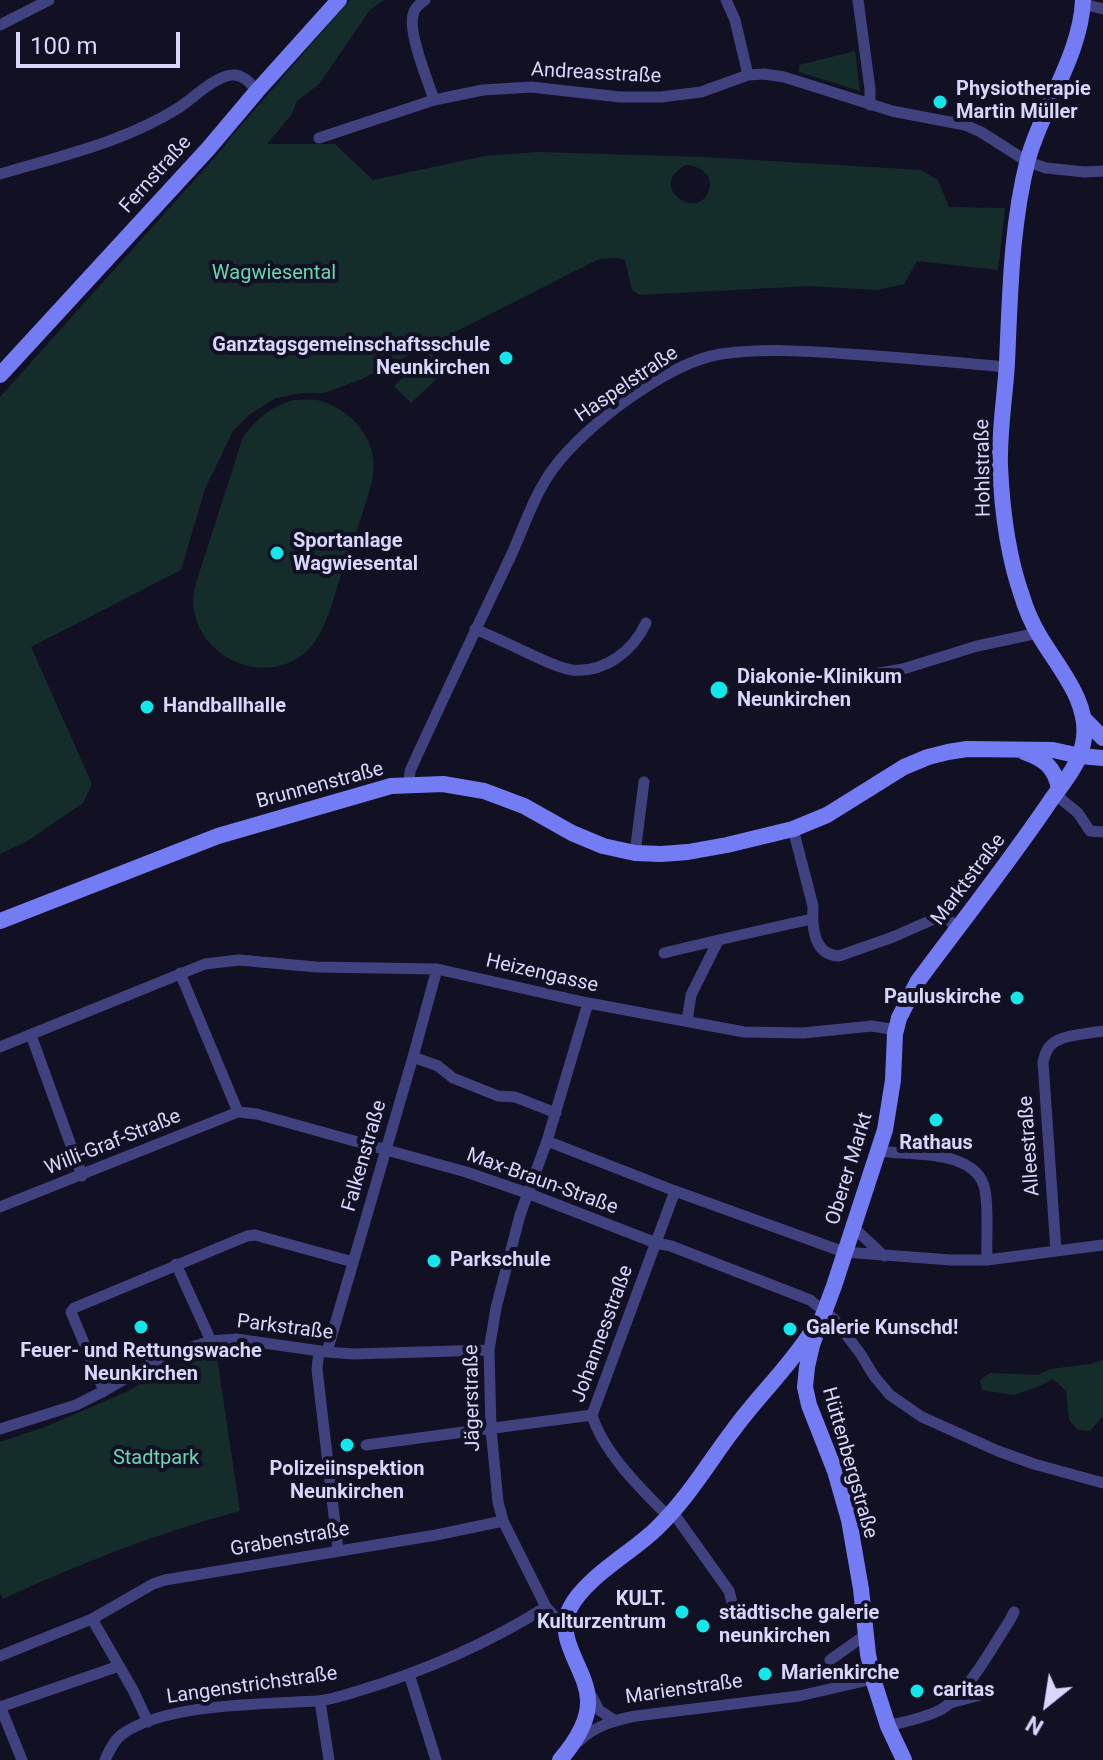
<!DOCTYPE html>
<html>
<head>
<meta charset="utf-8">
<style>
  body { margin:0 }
  #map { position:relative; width:1103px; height:1760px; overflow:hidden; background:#121023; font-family:Roboto,sans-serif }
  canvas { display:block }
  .north { position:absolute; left:1007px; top:1664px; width:80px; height:80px; -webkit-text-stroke:6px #121023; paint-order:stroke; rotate:210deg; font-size:22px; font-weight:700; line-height:32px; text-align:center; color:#d7d6fc }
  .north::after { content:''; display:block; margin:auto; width:28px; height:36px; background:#d7d6fc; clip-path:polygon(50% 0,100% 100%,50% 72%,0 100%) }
  .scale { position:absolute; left:16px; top:32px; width:164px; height:36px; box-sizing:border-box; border:4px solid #d7d6fc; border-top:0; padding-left:10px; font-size:24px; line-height:28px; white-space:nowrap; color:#d7d6fc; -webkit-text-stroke:6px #121023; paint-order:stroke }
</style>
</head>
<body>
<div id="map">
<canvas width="1103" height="1760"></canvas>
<div class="north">N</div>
<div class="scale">100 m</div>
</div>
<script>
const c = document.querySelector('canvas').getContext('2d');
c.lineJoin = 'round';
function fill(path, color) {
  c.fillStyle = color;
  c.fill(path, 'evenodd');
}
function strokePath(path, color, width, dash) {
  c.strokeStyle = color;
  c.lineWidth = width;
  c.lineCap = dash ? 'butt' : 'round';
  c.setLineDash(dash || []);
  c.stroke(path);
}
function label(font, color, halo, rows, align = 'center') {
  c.font = font + ' Roboto,sans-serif';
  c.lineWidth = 8;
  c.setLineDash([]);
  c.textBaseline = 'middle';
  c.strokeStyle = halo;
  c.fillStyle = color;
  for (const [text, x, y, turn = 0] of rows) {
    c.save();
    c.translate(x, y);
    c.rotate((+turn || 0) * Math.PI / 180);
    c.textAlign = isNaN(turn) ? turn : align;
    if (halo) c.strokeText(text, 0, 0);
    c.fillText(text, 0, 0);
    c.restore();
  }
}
fill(new Path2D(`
  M 350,0 L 384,0 L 370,10 L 319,84 L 297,101 L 292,114 L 267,144 L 335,144 L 373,180 L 484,156 L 539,152 L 704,157 L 921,170 L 938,180 L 949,207 L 1005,208 L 998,270 L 917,261 L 904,284 L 876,290 L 809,286 L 640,295 L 632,290 L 625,260 L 617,258 L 599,259 L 360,380 L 324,393 L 302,393 L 276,398 L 250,414 L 233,431 L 205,489 L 181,570 L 31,647 L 92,784 L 83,803 L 26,842 L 0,854 L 0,397 L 224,147 L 230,138 ZM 686,165 C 700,166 713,174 709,190 C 699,223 645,186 686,165 Z
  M 855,51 L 860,91 L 799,72 L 799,65 Z
  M 429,351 L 447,369 L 411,403 L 394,386 Z
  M 293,400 C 300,400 310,399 317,400 C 351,408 379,440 373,476 C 372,483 369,491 367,499 C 360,522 352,545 343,568 C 335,593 326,633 307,651 C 268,687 202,661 194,610 C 192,602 194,593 195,586 L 243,437 C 259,416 268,409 293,400 Z
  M 216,1351 L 240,1511 C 158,1533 80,1563 3,1599 L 0,1593 L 0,1442 L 45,1427 L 126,1392 L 168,1369 Z
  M 1103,1360 L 1103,1416 L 1090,1431 L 1078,1430 L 1069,1420 L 1066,1391 L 1053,1379 L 1035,1388 L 1014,1395 L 982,1390 L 980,1380 L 990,1373 L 1038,1375 L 1050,1369 L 1091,1364 Z`), '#142d2a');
strokePath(new Path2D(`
  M 425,0 C 419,4 414,9 413,15 C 408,33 428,81 434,100
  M 726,0 L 735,20 L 748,75
  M 858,0 L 870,89 L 870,105
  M 1083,4 L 1103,9
  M 0,25 L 49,0
  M 319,138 L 434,100 L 483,90 L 531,87 L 620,97 L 661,97 L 701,92 L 748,75 L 764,74 L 784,77 L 892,111 L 965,125 L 981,132 L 1028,162 L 1046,168 L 1085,172 L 1103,171
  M 0,174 C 61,156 125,142 180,107 C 193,98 216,76 232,75 C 243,74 250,83 257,91
  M 475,629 C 494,637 513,646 532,655 C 545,661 558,668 572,670 C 605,673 633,651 646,623
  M 832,678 L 874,674 L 903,669 L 977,646 L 1038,633
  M 409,784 L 410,771 C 442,701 475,631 508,562 C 523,531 533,496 553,469 C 584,426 669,362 721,354 C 763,348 807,351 849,354 C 901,358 954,362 1006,367
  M 1055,794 L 1078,813 L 1090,831 L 1103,832
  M 793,829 L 813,906 C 812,926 813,955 839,956 L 893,937 L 936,918 L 948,920 L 958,927
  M 635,853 L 644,782
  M 664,953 C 713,941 762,930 812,919
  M 180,973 L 238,1112
  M 687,1021 L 691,995 L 718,941
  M 31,1035 L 82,1176
  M 0,1047 L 205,964 L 239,960 L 316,967 L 437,969 L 588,1003 L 744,1032 L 803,1033 L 872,1026 L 896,1030
  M 413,1057 L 438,1066 L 453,1078 L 498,1096 L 515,1097 L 556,1113
  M 547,1141 L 675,1191 L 844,1252 L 951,1260 L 987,1260 L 1103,1245
  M 879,1151 C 910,1156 977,1148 985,1190 C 989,1212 986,1237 987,1260
  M 0,1207 L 238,1112 L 257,1114 L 466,1172 L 527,1193 L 656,1243 L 671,1246 L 810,1300 L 834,1319 L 860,1353 L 874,1376 L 890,1395 L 922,1417 L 998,1451 L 1034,1464 L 1103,1483
  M 853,1227 L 884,1256
  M 1056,1251 L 1043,1062 C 1045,1055 1046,1049 1052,1044 C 1064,1034 1088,1034 1103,1031
  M 176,1264 L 211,1341
  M 319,1351 L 317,1369 L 338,1550
  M 327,1352 L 413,1057 L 437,969
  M 104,1391 L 71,1312 L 74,1308 L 247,1236 L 255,1235 L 353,1262
  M 0,1429 L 76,1405 L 104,1391 L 164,1356 L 211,1341 L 236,1339 L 327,1352 L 353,1354 L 489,1350
  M 366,1445 L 592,1415
  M 672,1511 L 729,1591 L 735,1614
  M 668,1516 C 641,1489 603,1452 592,1415 L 675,1191
  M 92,1619 L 133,1690 L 148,1722
  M 566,1621 L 556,1618 L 546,1607 L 503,1521 L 498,1502 L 491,1429 L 489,1350 L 496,1308 L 520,1215 L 547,1141 L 588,1003
  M 0,1656 L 92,1619 L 153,1584 L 165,1580 L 436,1535 L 503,1521
  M 830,1660 L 861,1638
  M 409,1674 L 436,1760
  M 590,1693 L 599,1710 L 614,1720
  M 320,1701 L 329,1760
  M 954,1702 L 992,1692
  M 0,1706 L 22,1760
  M 0,1707 L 119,1666
  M 888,1726 C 906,1721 926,1718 942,1709 C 968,1693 993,1646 1010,1620 L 1014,1612
  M 578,1742 C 595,1726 614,1720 636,1716 L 799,1696 L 873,1679
  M 105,1760 C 109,1751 113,1742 121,1735 C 164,1703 265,1704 317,1701 C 330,1700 345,1695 358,1691 C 425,1671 487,1644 546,1607`), '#3f427e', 11);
strokePath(new Path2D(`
  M 0,375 L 208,149 L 257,91 L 339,0
  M 1084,719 L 1103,738
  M 1024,752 C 1044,759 1055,767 1059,789
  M 0,921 L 218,836 L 391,786 L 443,784 L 484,791 L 524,806 L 572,833 L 603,846 L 635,853 L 661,854 L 688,852 L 727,845 L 793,829 L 827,815 L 904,767 L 928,757 L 948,752 L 967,749 L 1053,750 L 1080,756 L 1103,758
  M 560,1760 C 573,1745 589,1722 588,1700 C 587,1669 554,1640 570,1608 C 585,1578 631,1553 655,1530 C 687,1500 708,1463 734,1429 C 758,1396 788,1368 810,1334
  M 904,1760 L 888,1726 L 873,1679 L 868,1654 L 861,1589 L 849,1520 L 835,1471 L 809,1405 L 805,1387 L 807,1367 L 812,1345 L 834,1286 L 885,1130 L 893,1080 L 895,1034 L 899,1018 L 918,981 C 961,923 1006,866 1047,806 C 1060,786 1078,768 1083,744 C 1092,703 1058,668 1039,635 C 1032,623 1026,610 1022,596 C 1007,554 1002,510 1000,466 C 999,431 1005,397 1007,363 C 1010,296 1011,225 1028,159 C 1042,108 1081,54 1083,0`), '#747cf4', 16);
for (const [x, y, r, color] of [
  [940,102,8,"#13e7eb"],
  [506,358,8,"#13e7eb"],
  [277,553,8,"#13e7eb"],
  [719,690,10,"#13e7eb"],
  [147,707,8,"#13e7eb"],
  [1017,998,8,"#13e7eb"],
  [936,1120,8,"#13e7eb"],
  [434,1261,8,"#13e7eb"],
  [141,1327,8,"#13e7eb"],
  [790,1329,8,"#13e7eb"],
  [347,1445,8,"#13e7eb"],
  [682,1612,8,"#13e7eb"],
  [703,1626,8,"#13e7eb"],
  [765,1674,8,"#13e7eb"],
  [917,1691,8,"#13e7eb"]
]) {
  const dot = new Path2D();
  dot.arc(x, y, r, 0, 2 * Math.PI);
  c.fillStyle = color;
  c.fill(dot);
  strokePath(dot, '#121023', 3);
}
label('20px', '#d7d6fc', '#121023', [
  ["Andreasstraße",596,74,3],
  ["Fernstraße",156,175,-48],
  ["Haspelstraße",627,385,-34],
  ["Hohlstraße",984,468,-91],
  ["Brunnenstraße",320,786,-15],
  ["Marktstraße",969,880,-53],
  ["Heizengasse",542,974,13],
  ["Willi-Graf-Straße",113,1143,-22],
  ["Alleestraße",1030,1146,-94],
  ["Falkenstraße",365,1156,-74],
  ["Oberer Markt",850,1169,-73],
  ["Max-Braun-Straße",542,1182,20],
  ["Parkstraße",285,1328,7],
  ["Johannesstraße",603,1334,-70],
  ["Jägerstraße",473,1398,-91],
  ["Hüttenbergstraße",849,1463,74],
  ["Grabenstraße",290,1540,-10],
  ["Langenstrichstraße",252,1686,-8],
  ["Marienstraße",684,1690,-8]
]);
label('bold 20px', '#d7d6fc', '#121023', [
  ["Physiotherapie",956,90],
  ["Martin Müller",956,113],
  ["Ganztagsgemeinschaftsschule",490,346,"right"],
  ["Neunkirchen",490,369,"right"],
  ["Sportanlage",293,542],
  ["Wagwiesental",293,565],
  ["Diakonie-Klinikum",737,678],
  ["Neunkirchen",737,701],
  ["Handballhalle",163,707],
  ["Pauluskirche",1001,998,"right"],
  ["Rathaus",936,1144,"center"],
  ["Parkschule",450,1261],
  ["Galerie Kunschd!",806,1329],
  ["Feuer- und Rettungswache",141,1352,"center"],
  ["Neunkirchen",141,1375,"center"],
  ["Polizeiinspektion",347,1470,"center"],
  ["Neunkirchen",347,1493,"center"],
  ["KULT.",666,1600,"right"],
  ["Kulturzentrum",666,1623,"right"],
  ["städtische galerie",719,1614],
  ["neunkirchen",719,1637],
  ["Marienkirche",781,1674],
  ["caritas",933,1691]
], 'left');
label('20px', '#67d6b1', '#121023', [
  ["Wagwiesental",274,274],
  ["Stadtpark",156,1459]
]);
</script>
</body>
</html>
